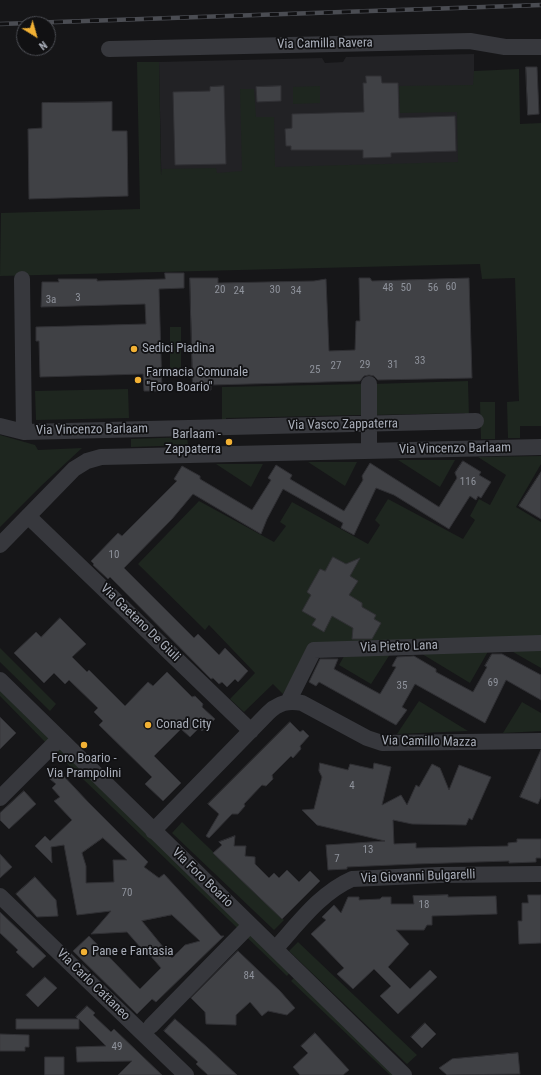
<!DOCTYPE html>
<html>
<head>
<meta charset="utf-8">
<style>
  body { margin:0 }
  #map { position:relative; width:541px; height:1075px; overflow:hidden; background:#161618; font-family:"Roboto Condensed",sans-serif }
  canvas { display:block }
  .north { position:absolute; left:16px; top:16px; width:40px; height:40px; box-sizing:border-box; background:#111113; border:1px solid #4d4f55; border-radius:50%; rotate:143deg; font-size:11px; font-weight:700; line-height:16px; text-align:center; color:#a8adb8 }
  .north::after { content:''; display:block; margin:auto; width:14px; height:18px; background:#f2b134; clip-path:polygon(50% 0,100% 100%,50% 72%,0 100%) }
</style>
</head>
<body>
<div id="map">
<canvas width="541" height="1075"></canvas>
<div class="north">N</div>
</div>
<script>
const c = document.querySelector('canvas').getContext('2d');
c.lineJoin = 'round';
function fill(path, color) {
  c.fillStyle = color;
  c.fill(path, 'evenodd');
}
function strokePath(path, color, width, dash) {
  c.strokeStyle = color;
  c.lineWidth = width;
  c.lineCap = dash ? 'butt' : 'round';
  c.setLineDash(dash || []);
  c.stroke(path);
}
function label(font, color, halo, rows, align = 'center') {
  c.font = font + ' "Roboto Condensed",sans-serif';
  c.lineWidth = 3.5;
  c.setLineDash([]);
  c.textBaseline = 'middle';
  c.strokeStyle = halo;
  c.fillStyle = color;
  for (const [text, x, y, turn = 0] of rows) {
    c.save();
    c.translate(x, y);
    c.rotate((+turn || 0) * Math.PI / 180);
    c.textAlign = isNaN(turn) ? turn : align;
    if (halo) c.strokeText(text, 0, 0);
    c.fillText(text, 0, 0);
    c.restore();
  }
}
fill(new Path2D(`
  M 474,54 L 474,189 L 162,208 L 159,62 L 322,58 L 325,63 L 343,62 L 346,57 Z`), '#222225');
fill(new Path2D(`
  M 137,62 L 159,62 L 161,175 L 162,169 L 216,168 L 217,173 L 242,171 L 240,89 L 254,89 L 256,117 L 274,117 L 275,167 L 458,162 L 457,112 L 400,113 L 399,86 L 473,85 L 474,71 L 519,69 L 520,124 L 541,123 L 541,426 L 520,426 L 520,438 L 508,438 L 507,402 L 519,401 L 515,278 L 482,279 L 480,264 L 0,276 L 1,213 L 140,209 Z
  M 320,86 L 320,103 L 293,104 L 293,87 Z
  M 170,327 L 181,327 L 181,370 L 170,371 Z
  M 468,381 L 469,418 L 465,418 L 465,413 L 373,415 L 373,384 Z
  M 363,384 L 362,415 L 226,418 L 226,425 L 222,425 L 222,387 Z
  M 128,389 L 129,418 L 36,420 L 35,391 Z
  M 480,402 L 495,402 L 495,439 L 481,439 Z
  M 0,435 L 35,445 L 38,450 L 82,448 L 41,486 L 0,527 Z
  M 187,437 L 188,445 L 131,447 L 131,439 Z
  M 541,456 L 541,464 L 516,507 L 541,522 L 541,668 L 494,641 L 470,683 L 399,640 L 371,684 L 339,665 L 347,651 L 310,648 L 283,694 L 273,684 L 244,712 L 230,699 L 255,673 L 209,625 L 205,630 L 138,564 L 199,501 L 274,542 L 286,526 L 280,522 L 292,502 L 368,544 L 380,525 L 375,520 L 388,499 L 463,539 L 475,520 L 470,516 L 479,499 L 490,505 L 506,475 L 478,457 Z
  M 398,460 L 455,460 L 440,487 Z
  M 308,462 L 357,462 L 345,486 Z
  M 216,464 L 263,464 L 251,487 Z
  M 0,648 L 56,704 L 50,711 L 0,662 Z
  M 0,687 L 52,738 L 48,745 L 0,696 Z
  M 419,701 L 468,731 L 397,734 Z
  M 522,702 L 541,713 L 541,731 L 503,733 Z
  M 60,746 L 292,970 L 287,976 L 55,752 Z
  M 182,822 L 284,920 L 274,930 L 172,833 Z
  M 298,942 L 417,1055 L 407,1064 L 289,951 Z
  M 297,975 L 401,1075 L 390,1075 L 291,981 Z`), '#1e261f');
const building = new Path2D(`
  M 526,67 L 537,67 L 539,114 L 528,115 Z
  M 366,76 L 381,76 L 382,83 L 398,83 L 399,118 L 455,116 L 456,151 L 391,153 L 391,157 L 363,158 L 363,150 L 291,150 L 291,146 L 286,146 L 285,129 L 292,128 L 292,114 L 364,112 L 363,83 L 366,83 Z
  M 224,86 L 226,164 L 175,165 L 173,92 L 210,91 L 210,87 Z
  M 281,86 L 281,101 L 257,102 L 256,87 Z
  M 112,102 L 112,131 L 127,131 L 128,196 L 29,199 L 28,129 L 42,128 L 42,103 Z
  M 165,273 L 184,273 L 184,288 L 159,289 L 162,391 L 144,391 L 143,374 L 40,377 L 39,341 L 36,341 L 36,327 L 146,324 L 145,304 L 41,307 L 42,282 L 59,282 L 58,279 L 97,279 L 97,281 L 165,279 Z
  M 190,278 L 218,278 L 218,283 L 314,281 L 326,279 L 329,351 L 355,350 L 356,321 L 360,321 L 359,278 L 370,278 L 372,281 L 469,278 L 472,378 L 378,380 L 374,376 L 369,375 L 364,376 L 360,381 L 211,385 L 211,390 L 193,391 Z
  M 463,461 L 481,472 L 479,475 L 491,482 L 481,498 L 478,496 L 476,500 L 470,496 L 449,529 L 394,495 L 376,488 L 354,535 L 341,528 L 343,523 L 283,489 L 267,519 L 261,534 L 193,494 L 172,519 L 124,568 L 194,638 L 198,634 L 219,655 L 225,648 L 248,671 L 238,682 L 235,679 L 227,687 L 222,682 L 219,684 L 213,678 L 211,679 L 110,577 L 108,579 L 93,565 L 94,564 L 91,561 L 118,533 L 122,536 L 177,481 L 174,479 L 182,466 L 200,476 L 200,479 L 252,510 L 271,480 L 268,478 L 276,465 L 292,475 L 290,479 L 344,511 L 363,480 L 362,476 L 370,463 L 439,507 L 457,478 L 455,473 Z
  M 541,472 L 541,519 L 519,506 Z
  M 333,557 L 346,564 L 360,558 L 350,576 L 358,581 L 349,595 L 362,603 L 362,607 L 376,615 L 374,619 L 381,623 L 372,639 L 352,639 L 353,628 L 332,616 L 324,632 L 312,625 L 316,619 L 302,611 L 311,595 L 307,592 L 320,569 L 325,571 Z
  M 60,618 L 86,644 L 72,657 L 87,672 L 89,670 L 125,706 L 148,682 L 153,686 L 167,672 L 192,697 L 195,696 L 203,704 L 202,707 L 215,719 L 202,731 L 199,728 L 190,737 L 181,729 L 154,756 L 181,783 L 163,801 L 145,784 L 152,777 L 99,725 L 103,721 L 94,712 L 98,708 L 69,680 L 65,684 L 54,673 L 44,683 L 14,653 L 36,632 L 41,637 Z
  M 492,654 L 502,654 L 541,675 L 541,700 L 506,680 L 485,723 L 415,684 L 402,707 L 407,710 L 396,725 L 319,682 L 316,686 L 309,682 L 320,659 L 338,659 L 334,669 L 380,694 L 396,667 L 392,666 L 397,657 L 414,656 L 436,669 L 436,672 L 473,692 L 487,667 L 485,666 Z
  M 0,717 L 16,733 L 0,749 Z
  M 290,722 L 300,732 L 303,730 L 309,736 L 300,746 L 301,749 L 293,758 L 291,756 L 272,775 L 273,779 L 266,786 L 262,785 L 244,804 L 245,806 L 238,814 L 232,814 L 209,838 L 206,836 L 219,814 L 208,804 Z
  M 541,750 L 541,797 L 538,804 L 520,797 Z
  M 320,763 L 348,770 L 350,764 L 373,769 L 374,763 L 391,767 L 382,805 L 401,795 L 407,805 L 416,785 L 419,787 L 432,764 L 440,768 L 449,790 L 459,765 L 491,777 L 472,820 L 469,818 L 466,825 L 412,824 L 393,820 L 394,844 L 416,843 L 416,848 L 508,846 L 508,843 L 517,842 L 517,839 L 541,839 L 541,858 L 536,858 L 536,862 L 509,863 L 509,861 L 416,864 L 347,867 L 347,869 L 328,870 L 326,845 L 385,841 L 317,825 L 302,810 L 314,809 L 322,777 L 319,771 Z
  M 59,771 L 89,803 L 148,862 L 144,867 L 159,878 L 164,874 L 221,936 L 224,936 L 156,1002 L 152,999 L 137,1014 L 73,951 L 89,936 L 140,989 L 161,968 L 143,947 L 141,948 L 127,932 L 91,934 L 111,911 L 77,915 L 64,845 L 51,847 L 52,863 L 35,846 L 45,836 L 50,841 L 72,820 L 54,801 L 60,797 L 52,788 L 56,784 L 50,779 ZM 103,838 L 127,860 L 113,860 L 114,882 L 86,883 L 86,866 L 82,853 ZM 172,915 L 200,941 L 185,945 L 172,958 L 142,921 Z
  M 24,791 L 36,804 L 9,829 L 0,820 L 0,813 Z
  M 235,836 L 234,846 L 246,846 L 245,856 L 255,857 L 255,864 L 269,878 L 274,873 L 279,878 L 287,870 L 299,882 L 310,871 L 320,881 L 282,919 L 213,853 L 222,845 L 219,842 Z
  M 0,854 L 12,867 L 0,878 Z
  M 35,877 L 56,900 L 58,916 L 37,917 L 16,894 Z
  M 448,895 L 448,897 L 496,896 L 497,914 L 432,916 L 432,925 L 427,925 L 424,930 L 396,930 L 409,944 L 388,967 L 410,989 L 430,970 L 437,977 L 398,1014 L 380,996 L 391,986 L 374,969 L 353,989 L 337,974 L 344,968 L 311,934 L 326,920 L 322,917 L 334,905 L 341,913 L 348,897 L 359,897 L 359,900 L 380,899 L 382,897 L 391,897 L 391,904 L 414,904 L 413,896 Z
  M 528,895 L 541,895 L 541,943 L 519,944 L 518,921 L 522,921 L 522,903 L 528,903 Z
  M 0,912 L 46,956 L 33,968 L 16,952 L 18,950 L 0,933 Z
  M 238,951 L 280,991 L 295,1008 L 287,1015 L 268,1011 L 262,1016 L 250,1002 L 236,1015 L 236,1025 L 206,1024 L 205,1012 L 191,998 Z
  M 45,977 L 57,988 L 38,1007 L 26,995 Z
  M 87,1006 L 95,1013 L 93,1015 L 111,1032 L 114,1029 L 162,1075 L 118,1075 L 132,1061 L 77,1062 L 76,1047 L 106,1046 L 79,1019 L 79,1029 L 16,1029 L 16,1019 L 78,1019 L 76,1017 Z
  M 175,1019 L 207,1047 L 237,1075 L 208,1075 L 196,1064 L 198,1062 L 164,1031 Z
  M 425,1023 L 436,1034 L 422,1048 L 411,1037 Z
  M 315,1033 L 349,1070 L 343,1075 L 300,1075 L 293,1067 L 308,1053 L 301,1046 Z
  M 0,1034 L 29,1035 L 29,1047 L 25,1047 L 25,1051 L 0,1051 Z
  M 518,1053 L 520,1074 L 447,1075 L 439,1068 L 452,1059 Z
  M 45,1057 L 64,1057 L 64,1075 L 45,1075 Z`);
fill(building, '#404145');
strokePath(building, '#303034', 1);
strokePath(new Path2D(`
  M 109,49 L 470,41 L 505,47 L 541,47
  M 22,279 L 24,432
  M 0,426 L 24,432 L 476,421
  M 369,450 L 369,384
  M 28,516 L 251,731
  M 0,545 L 74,469 L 87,461 L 101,457 L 541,447
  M 0,680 L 404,1075
  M 288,702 L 314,650 L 541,643
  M 0,798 L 59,739
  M 153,831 L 268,713 C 278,703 288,700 302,703 L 367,738 L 382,743 L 541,741
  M 0,896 L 186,1075
  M 275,949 C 298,924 320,893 352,879 L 439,875 L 541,874
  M 151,1026 L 250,925`), '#37383d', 16);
const rail = new Path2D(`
  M 0,24 L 541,5`);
strokePath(rail, '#4a4c52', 4.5);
strokePath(rail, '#111113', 3, [9]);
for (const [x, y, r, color] of [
  [134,349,4,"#f2b134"],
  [138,380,4,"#f2b134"],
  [229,442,4,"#f2b134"],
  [148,725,4,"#f2b134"],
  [84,745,4,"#f2b134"],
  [84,952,4,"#f2b134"]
]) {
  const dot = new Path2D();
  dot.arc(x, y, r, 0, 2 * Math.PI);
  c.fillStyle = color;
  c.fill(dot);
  strokePath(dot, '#111113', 1.5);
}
label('11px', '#8e929b', null, [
  ["60",451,287],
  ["48",388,288],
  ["50",406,288],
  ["56",433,288],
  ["20",220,290],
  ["30",275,290],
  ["24",239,291],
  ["34",296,291],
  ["3",78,298],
  ["3a",51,300],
  ["33",420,361],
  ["29",365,365],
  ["31",393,365],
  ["27",336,366],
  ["25",315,370],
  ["116",468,482],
  ["10",114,555],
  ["69",493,683],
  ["35",402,686],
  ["4",352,786],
  ["13",368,850],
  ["7",337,859],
  ["70",127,893],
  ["18",424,905],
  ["84",249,976],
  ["49",117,1047]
]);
label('13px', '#a8adb8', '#111113', [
  ["Via Camilla Ravera",325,44,-1],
  ["Via Vasco Zappaterra",343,425,-1],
  ["Via Vincenzo Barlaam",92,430,-1],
  ["Via Vincenzo Barlaam",455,449,-1],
  ["Via Gaetano De Giuli",140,623,44],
  ["Via Pietro Lana",399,647,-2],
  ["Via Camillo Mazza",429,742,1],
  ["Via Giovanni Bulgarelli",418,877,-2],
  ["Via Foro Boario",202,878,44],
  ["Via Carlo Cattaneo",93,985,44]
]);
label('13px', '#a8adb8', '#111113', [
  ["Sedici Piadina",142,349],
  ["Farmacia Comunale",146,373],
  ["\"Foro Boario\"",146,388],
  ["Barlaam -",221,435,"right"],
  ["Zappaterra",221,450,"right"],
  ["Conad City",156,725],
  ["Foro Boario -",84,759,"center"],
  ["Via Prampolini",84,774,"center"],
  ["Pane e Fantasia",92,952]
], 'left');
</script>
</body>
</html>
